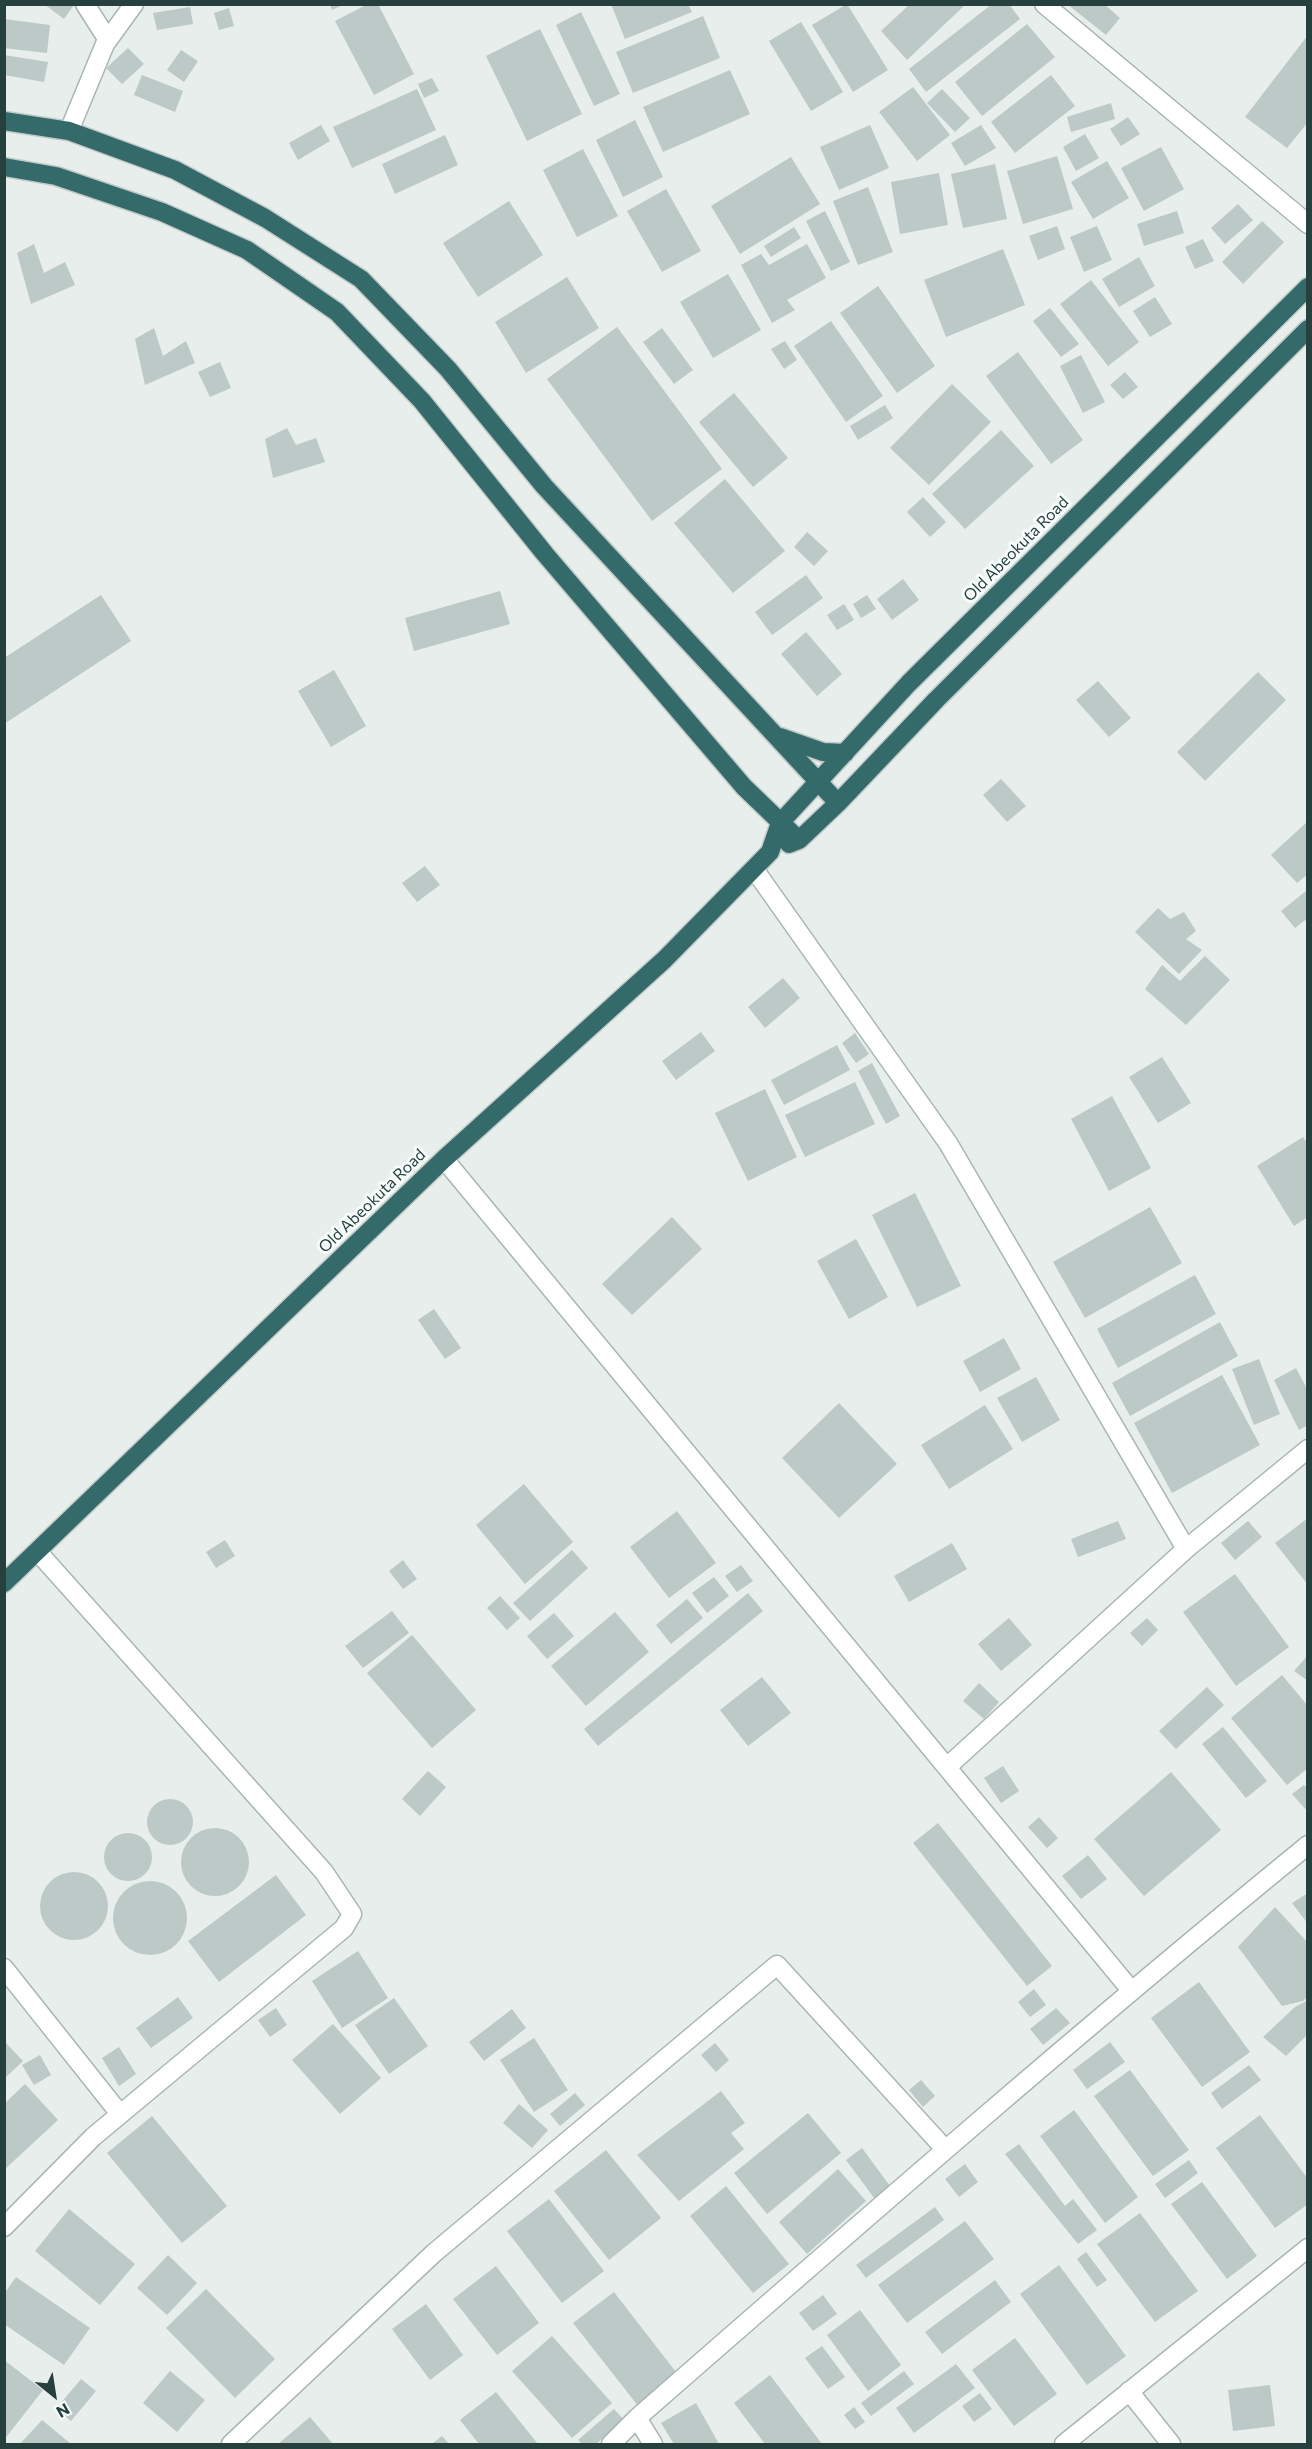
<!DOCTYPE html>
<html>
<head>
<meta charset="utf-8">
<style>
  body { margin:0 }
  #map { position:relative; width:1312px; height:2449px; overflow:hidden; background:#e7eeec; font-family:Commissioner,sans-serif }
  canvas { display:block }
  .frame { position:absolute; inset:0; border:6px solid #26403e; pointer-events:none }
  .north { position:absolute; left:24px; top:2365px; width:60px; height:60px; -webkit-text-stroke:4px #f7fbfa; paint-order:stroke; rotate:150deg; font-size:16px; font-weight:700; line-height:24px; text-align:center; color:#26403e }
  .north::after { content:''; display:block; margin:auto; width:21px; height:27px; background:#26403e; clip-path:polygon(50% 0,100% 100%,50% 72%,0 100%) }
</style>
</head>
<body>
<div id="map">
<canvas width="1312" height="2449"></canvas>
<div class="frame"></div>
<div class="north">N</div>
</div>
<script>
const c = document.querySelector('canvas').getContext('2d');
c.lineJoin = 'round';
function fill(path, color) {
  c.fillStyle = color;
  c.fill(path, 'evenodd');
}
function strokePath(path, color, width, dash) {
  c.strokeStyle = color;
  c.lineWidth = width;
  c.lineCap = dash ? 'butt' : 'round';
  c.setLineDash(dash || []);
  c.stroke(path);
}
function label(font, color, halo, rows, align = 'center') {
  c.font = font + ' Commissioner,sans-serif';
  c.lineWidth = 6;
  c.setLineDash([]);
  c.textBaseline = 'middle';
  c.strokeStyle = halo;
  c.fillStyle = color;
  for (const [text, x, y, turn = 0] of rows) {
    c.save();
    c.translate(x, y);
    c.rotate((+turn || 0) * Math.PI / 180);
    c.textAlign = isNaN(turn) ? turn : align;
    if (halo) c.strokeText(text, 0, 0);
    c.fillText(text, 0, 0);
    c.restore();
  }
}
fill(new Path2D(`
  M 44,4 L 73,4 L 74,5 L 64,19 Z
  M 330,4 L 345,4 L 332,10 Z
  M 368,4 L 378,4 L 414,74 L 374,95 L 335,21 Z
  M 611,4 L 688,4 L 692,12 L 625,39 Z
  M 847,4 L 888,70 L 853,92 L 812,25 Z
  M 910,4 L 966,4 L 907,60 L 881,31 Z
  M 992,4 L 1009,4 L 1020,19 L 926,92 L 909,69 Z
  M 1067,4 L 1104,4 L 1120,18 L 1106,35 Z
  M 190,7 L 193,24 L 157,30 L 153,13 Z
  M 229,8 L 234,26 L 219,30 L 214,13 Z
  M 581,12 L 620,94 L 594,106 L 556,25 Z
  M 703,16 L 720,58 L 633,93 L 616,52 Z
  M 4,19 L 50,25 L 47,53 L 4,48 Z
  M 801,22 L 843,92 L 811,111 L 769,41 Z
  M 1027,24 L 1055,57 L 982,116 L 955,82 Z
  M 540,29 L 582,114 L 527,141 L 486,56 Z
  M 1308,35 L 1308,122 L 1287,148 L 1245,117 Z
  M 128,48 L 144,64 L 122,84 L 106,68 Z
  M 181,50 L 198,61 L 184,82 L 167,70 Z
  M 4,55 L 48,62 L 44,82 L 4,75 Z
  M 730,70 L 750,114 L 663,152 L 643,107 Z
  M 142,75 L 183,91 L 175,112 L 134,95 Z
  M 1051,75 L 1075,106 L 1015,153 L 991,122 Z
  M 432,78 L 439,91 L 424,98 L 418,84 Z
  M 913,87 L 950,135 L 917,161 L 879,112 Z
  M 417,89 L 436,130 L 352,168 L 333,127 Z
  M 942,89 L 970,118 L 955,132 L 927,103 Z
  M 1111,103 L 1115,119 L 1071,132 L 1067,117 Z
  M 1128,117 L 1140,134 L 1121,146 L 1110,129 Z
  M 635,120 L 663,177 L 623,197 L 596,140 Z
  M 321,125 L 330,141 L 298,160 L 289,143 Z
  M 870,125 L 889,168 L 839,190 L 820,147 Z
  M 981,125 L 996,148 L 965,166 L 951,143 Z
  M 1085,134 L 1099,158 L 1076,171 L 1063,147 Z
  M 445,135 L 458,165 L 395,194 L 382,164 Z
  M 1161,147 L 1184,189 L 1144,211 L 1121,168 Z
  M 583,149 L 618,216 L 577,237 L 543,170 Z
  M 1057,156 L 1073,209 L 1023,224 L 1007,171 Z
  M 791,157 L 820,204 L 740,254 L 711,206 Z
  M 1107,161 L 1129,198 L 1093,219 L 1071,182 Z
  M 995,164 L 1007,219 L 963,228 L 951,174 Z
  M 939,173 L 948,225 L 900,234 L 891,182 Z
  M 868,187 L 893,252 L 858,265 L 833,201 Z
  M 666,189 L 701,251 L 662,272 L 627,211 Z
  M 509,201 L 543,255 L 478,297 L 443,243 Z
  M 1238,204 L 1253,220 L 1225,244 L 1211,228 Z
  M 825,211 L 850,262 L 831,271 L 806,221 Z
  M 1177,211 L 1184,233 L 1144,246 L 1137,224 Z
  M 1262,221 L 1284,242 L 1243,284 L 1222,262 Z
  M 1057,226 L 1065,249 L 1038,260 L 1029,236 Z
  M 1097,226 L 1112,260 L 1084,272 L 1070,237 Z
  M 794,227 L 801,238 L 771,257 L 764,246 Z
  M 1203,239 L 1214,261 L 1195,269 L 1185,247 Z
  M 34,244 L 44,273 L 65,262 L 75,285 L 31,304 L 17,253 Z
  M 807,244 L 826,278 L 787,300 L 795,310 L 772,323 L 741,265 L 761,254 L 769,265 Z
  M 1003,249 L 1025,305 L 946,337 L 924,280 Z
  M 1139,257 L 1155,286 L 1119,307 L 1102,279 Z
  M 728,274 L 761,330 L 713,358 L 680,302 Z
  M 567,277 L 599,328 L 526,373 L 495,322 Z
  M 1091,280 L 1139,342 L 1108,366 L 1060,304 Z
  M 878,286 L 935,366 L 897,393 L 840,313 Z
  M 1155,297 L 1172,324 L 1150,337 L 1133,311 Z
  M 1050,308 L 1079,344 L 1061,357 L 1033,321 Z
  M 831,321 L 883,396 L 846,422 L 794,346 Z
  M 617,327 L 722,469 L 652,521 L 547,379 Z
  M 154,328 L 163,356 L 186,341 L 195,363 L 145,385 L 135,339 Z
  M 662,328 L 693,370 L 674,384 L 643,342 Z
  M 785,341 L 797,360 L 784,369 L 771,349 Z
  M 1018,352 L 1083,440 L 1051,464 L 986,376 Z
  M 1081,355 L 1105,402 L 1083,413 L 1060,366 Z
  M 220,362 L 231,388 L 210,397 L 198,372 Z
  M 1125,372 L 1138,387 L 1123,399 L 1110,385 Z
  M 952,384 L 991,422 L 929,485 L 890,448 Z
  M 734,393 L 788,458 L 753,487 L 699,422 Z
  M 885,405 L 893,418 L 858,440 L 850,426 Z
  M 287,428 L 296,445 L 316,438 L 325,462 L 273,478 L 265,439 Z
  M 1001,430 L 1034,466 L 965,529 L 932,494 Z
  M 725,479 L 785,551 L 733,593 L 674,523 Z
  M 923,497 L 946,522 L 930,537 L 907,512 Z
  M 807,532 L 828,551 L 814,566 L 794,547 Z
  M 806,575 L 823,598 L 772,635 L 755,612 Z
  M 903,579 L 919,600 L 892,620 L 877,599 Z
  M 500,591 L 510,624 L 414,651 L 405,618 Z
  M 101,595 L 131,641 L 4,724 L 4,658 Z
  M 867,595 L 876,609 L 861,618 L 853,604 Z
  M 844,604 L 854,620 L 837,630 L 827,615 Z
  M 806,632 L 842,674 L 817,696 L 781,654 Z
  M 334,670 L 366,726 L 331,747 L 298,691 Z
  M 1258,672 L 1286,700 L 1205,781 L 1177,752 Z
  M 1098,681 L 1131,718 L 1109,737 L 1076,700 Z
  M 1001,779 L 1026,806 L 1007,822 L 983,795 Z
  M 1308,821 L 1308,874 L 1297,883 L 1271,855 Z
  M 425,866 L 440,885 L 417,902 L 402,883 Z
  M 1306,891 L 1308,918 L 1295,928 L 1281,911 Z
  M 1158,908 L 1170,919 L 1184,912 L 1196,931 L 1186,939 L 1202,950 L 1179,974 L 1135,932 Z
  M 1205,956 L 1230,980 L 1186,1025 L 1145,989 L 1162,965 L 1180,981 Z
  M 783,978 L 800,998 L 765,1028 L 748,1007 Z
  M 701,1032 L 715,1051 L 676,1080 L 662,1061 Z
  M 855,1033 L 869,1054 L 856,1063 L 842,1043 Z
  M 837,1045 L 850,1070 L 784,1105 L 771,1080 Z
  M 1162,1057 L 1191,1103 L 1158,1123 L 1129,1077 Z
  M 872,1063 L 900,1116 L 886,1124 L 858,1071 Z
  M 855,1082 L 875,1124 L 805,1157 L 785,1115 Z
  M 765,1089 L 797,1157 L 748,1181 L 715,1113 Z
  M 1112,1096 L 1151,1168 L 1109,1191 L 1071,1119 Z
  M 1303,1137 L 1308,1144 L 1308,1217 L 1294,1226 L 1257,1166 Z
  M 915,1193 L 961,1286 L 917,1307 L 872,1215 Z
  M 1150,1207 L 1182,1263 L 1085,1318 L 1053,1262 Z
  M 672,1217 L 702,1249 L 632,1315 L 602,1284 Z
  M 856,1239 L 888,1297 L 849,1319 L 817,1261 Z
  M 1195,1275 L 1216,1314 L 1118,1368 L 1097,1329 Z
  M 434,1309 L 461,1348 L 445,1359 L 418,1320 Z
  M 1220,1322 L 1238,1356 L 1130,1416 L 1112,1383 Z
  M 1004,1338 L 1021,1369 L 980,1392 L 963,1361 Z
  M 1259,1359 L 1280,1414 L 1254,1425 L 1232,1369 Z
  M 1296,1368 L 1308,1391 L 1308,1425 L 1299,1430 L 1274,1380 Z
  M 1222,1375 L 1260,1445 L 1172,1493 L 1134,1423 Z
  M 1036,1377 L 1060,1420 L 1022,1442 L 997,1398 Z
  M 839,1403 L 897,1464 L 839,1518 L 782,1458 Z
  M 985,1405 L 1013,1449 L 949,1489 L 921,1445 Z
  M 524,1484 L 573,1542 L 525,1584 L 476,1525 Z
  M 677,1511 L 716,1563 L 669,1598 L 630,1547 Z
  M 1308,1518 L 1308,1585 L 1275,1543 Z
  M 1118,1521 L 1126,1539 L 1078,1557 L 1071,1539 Z
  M 1248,1521 L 1262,1537 L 1235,1560 L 1221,1543 Z
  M 225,1540 L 235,1556 L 216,1568 L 206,1552 Z
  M 952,1543 L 967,1569 L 909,1602 L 894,1576 Z
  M 572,1550 L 588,1568 L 530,1621 L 513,1603 Z
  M 403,1560 L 417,1579 L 403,1589 L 389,1571 Z
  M 741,1565 L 753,1581 L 737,1592 L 725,1576 Z
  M 1235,1574 L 1289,1647 L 1236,1686 L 1183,1612 Z
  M 714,1577 L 729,1596 L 707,1613 L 692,1593 Z
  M 748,1593 L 763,1611 L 598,1746 L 584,1729 Z
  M 500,1596 L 520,1618 L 507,1630 L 487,1608 Z
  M 687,1599 L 703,1618 L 671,1644 L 656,1625 Z
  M 392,1611 L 409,1633 L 363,1668 L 345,1646 Z
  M 615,1612 L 649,1652 L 586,1706 L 551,1666 Z
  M 554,1613 L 574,1636 L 547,1659 L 527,1636 Z
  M 1009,1618 L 1032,1645 L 1001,1671 L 978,1644 Z
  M 1147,1618 L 1158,1630 L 1142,1646 L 1130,1633 Z
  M 412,1635 L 476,1710 L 432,1748 L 367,1673 Z
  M 1308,1655 L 1308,1681 L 1294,1671 Z
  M 1282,1675 L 1308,1706 L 1308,1768 L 1287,1785 L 1231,1718 Z
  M 762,1677 L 791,1713 L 748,1746 L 720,1710 Z
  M 979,1683 L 999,1702 L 984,1719 L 963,1701 Z
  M 1207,1687 L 1224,1705 L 1176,1749 L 1159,1731 Z
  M 1223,1727 L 1267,1781 L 1246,1798 L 1202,1744 Z
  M 1003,1766 L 1019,1791 L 1001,1803 L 984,1778 Z
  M 428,1771 L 446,1787 L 420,1816 L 402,1799 Z
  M 1171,1772 L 1221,1830 L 1144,1896 L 1094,1839 Z
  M 1304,1785 L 1308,1789 L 1308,1812 L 1292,1794 Z
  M147 1822a23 23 0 1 1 46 0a23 23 0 1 1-46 0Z
  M 1039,1817 L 1058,1838 L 1047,1848 L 1028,1827 Z
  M 938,1823 L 1052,1966 L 1027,1986 L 913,1843 Z
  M181 1862a34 34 0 1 1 68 0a34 34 0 1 1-68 0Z
  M104 1857a24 24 0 1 1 48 0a24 24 0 1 1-48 0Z
  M 1088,1855 L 1107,1879 L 1081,1899 L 1062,1876 Z
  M40 1906a34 34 0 1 1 68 0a34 34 0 1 1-68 0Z
  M 276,1875 L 306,1915 L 219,1982 L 188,1941 Z
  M113 1918a37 37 0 1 1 74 0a37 37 0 1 1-74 0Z
  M 1308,1893 L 1308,1924 L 1292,1903 Z
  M 1275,1907 L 1308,1943 L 1308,1996 L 1303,2001 L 1282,2006 L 1238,1947 Z
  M 358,1951 L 388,1998 L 342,2028 L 312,1981 Z
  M 1199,1982 L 1250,2052 L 1202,2087 L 1151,2018 Z
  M 1034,1989 L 1046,2005 L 1030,2017 L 1018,2002 Z
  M 178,1997 L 193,2018 L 151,2048 L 136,2028 Z
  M 394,1998 L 428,2046 L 389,2074 L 355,2025 Z
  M 1308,2000 L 1308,2034 L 1286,2056 L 1263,2037 L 1295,2007 Z
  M 276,2008 L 287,2025 L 270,2037 L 258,2020 Z
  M 1056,2008 L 1070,2023 L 1043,2045 L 1030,2029 Z
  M 512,2009 L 526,2028 L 484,2061 L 469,2042 Z
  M 333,2024 L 381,2078 L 340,2114 L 292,2060 Z
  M 534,2038 L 568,2090 L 534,2112 L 500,2060 Z
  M 4,2041 L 23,2061 L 4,2079 Z
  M 1110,2042 L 1125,2062 L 1087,2089 L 1073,2070 Z
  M 715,2043 L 729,2060 L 716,2072 L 701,2055 Z
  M 119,2047 L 136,2074 L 119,2086 L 102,2058 Z
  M 40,2055 L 51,2075 L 34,2085 L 22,2065 Z
  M 1249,2065 L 1261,2080 L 1222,2109 L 1211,2093 Z
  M 1130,2070 L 1189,2150 L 1153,2176 L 1094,2096 Z
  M 921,2080 L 935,2096 L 923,2107 L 909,2090 Z
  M 25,2084 L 58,2120 L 4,2170 L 4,2104 Z
  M 721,2091 L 745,2123 L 731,2133 L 744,2149 L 679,2201 L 637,2155 Z
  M 575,2093 L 585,2105 L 560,2126 L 550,2114 Z
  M 519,2104 L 548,2130 L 532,2148 L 503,2123 Z
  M 1074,2110 L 1138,2197 L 1105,2223 L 1040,2136 Z
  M 808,2113 L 841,2153 L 767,2214 L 734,2173 Z
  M 1260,2115 L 1308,2179 L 1308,2204 L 1275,2228 L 1216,2148 Z
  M 152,2116 L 227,2206 L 182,2243 L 107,2153 Z
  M 1019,2144 L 1065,2206 L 1073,2199 L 1097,2230 L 1078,2244 L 1005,2154 Z
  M 862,2148 L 893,2190 L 877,2202 L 846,2160 Z
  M 606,2150 L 661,2218 L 609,2260 L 554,2191 Z
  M 1189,2160 L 1198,2173 L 1165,2198 L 1155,2184 Z
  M 965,2164 L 978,2182 L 959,2197 L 945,2179 Z
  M 838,2169 L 866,2201 L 807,2254 L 779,2222 Z
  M 1202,2182 L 1257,2256 L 1227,2279 L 1171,2204 Z
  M 726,2186 L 789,2264 L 753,2293 L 690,2216 Z
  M 549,2199 L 604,2271 L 562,2303 L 507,2231 Z
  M 935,2207 L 944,2220 L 866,2278 L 856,2265 Z
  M 69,2209 L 135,2264 L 100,2305 L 35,2251 Z
  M 1140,2213 L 1198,2291 L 1155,2322 L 1097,2244 Z
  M 965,2221 L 994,2259 L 907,2323 L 878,2285 Z
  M 1086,2252 L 1107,2280 L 1097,2287 L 1077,2259 Z
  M 168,2255 L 197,2283 L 167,2315 L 137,2288 Z
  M 1059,2265 L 1126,2356 L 1087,2385 L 1020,2294 Z
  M 496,2266 L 539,2323 L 497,2355 L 453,2299 Z
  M 16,2277 L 90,2328 L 64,2365 L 4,2324 L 4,2294 Z
  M 995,2280 L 1011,2302 L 942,2354 L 925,2332 Z
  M 206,2289 L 275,2359 L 235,2398 L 166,2328 Z
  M 614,2292 L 679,2376 L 639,2407 L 573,2323 Z
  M 823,2295 L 837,2314 L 813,2331 L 799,2313 Z
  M 426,2304 L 463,2355 L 430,2380 L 392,2329 Z
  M 860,2310 L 901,2365 L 868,2391 L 827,2335 Z
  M 552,2336 L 612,2403 L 572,2438 L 512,2371 Z
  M 1015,2338 L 1057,2394 L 1014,2426 L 972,2370 Z
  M 822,2346 L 845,2377 L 828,2389 L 805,2358 Z
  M 4,2360 L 43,2390 L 4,2440 Z
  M 956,2364 L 975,2388 L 914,2433 L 896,2408 Z
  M 170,2371 L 205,2400 L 177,2432 L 143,2403 Z
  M 904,2371 L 914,2384 L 871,2416 L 861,2403 Z
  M 770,2375 L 822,2444 L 765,2444 L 734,2403 Z
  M 81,2379 L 96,2391 L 71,2421 L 56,2409 Z
  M 1270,2385 L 1275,2426 L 1233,2431 L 1228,2390 Z
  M 496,2392 L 538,2444 L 479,2444 L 460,2420 Z
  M 980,2393 L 992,2409 L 974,2422 L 962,2406 Z
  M 696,2403 L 719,2444 L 674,2444 L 661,2423 Z
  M 854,2407 L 865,2422 L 855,2429 L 844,2415 Z
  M 614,2409 L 624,2420 L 596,2444 L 582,2444 L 578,2440 Z
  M 310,2417 L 333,2444 L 278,2444 Z
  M 42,2420 L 71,2444 L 20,2444 Z
  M 442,2436 L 449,2444 L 432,2444 Z`), '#bcc9c6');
const minor = new Path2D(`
  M 85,4 L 108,40
  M 1044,4 L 1308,224
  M 69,131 L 105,44 L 134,4
  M 754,869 L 948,1143 L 1186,1549
  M 444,1159 L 1130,1989
  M 947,1767 L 1186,1549 L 1308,1449
  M 4,1968 L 120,2114
  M 4,2227 L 93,2137 L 344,1928 L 352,1914 L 324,1872 L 37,1551
  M 1129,2391 L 1171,2444
  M 637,2418 L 653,2444
  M 231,2444 L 434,2253 L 777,1965 L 945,2149
  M 611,2444 L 637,2418 C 858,2225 1080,2031 1308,1845
  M 1064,2444 L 1308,2248`);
const highway = new Path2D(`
  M 4,121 L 69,131 L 175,170 L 265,218 L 361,279 L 448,369 L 544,486 L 838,803
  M 4,167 L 56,176 L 162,212 L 247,250 L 337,312 L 422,401 L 545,554 L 744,787 L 799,840
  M 780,737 L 823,752 L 845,753
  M 789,844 L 799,840 L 838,803 L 936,700 L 1308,329
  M 4,1583 L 444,1159 L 664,960 L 770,852 L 780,823 L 909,683 L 1308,287`);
strokePath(minor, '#a9b6b4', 21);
strokePath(highway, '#c2cac9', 21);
strokePath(minor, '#fff', 18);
strokePath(highway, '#346a69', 18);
label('16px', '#26403e', '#f7fbfa', [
  ["Old Abeokuta Road",1016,549,-45],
  ["Old Abeokuta Road",372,1201,-44]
]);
</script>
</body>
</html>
